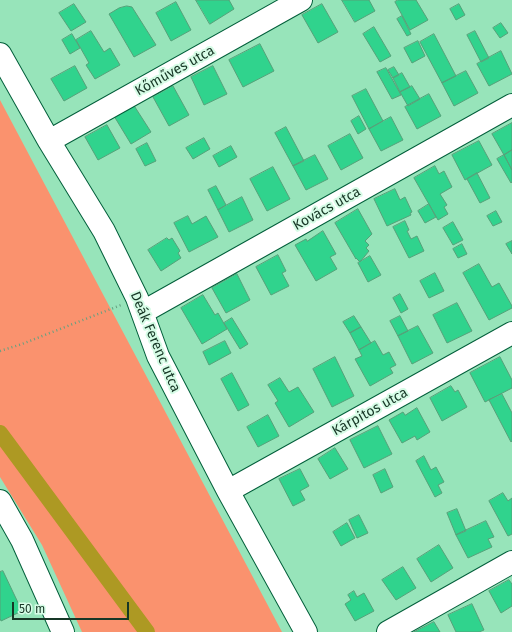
<!DOCTYPE html>
<html>
<head>
<meta charset="utf-8">
<style>
  body { margin:0 }
  #map { position:relative; width:512px; height:632px; overflow:hidden; background:#97e4ba; font-family:"Fira Sans",sans-serif }
  canvas { display:block }
  .scale { position:absolute; left:12px; top:602px; width:117px; height:18px; box-sizing:border-box; border:2px solid #173726; border-top:0; padding-left:5px; font-size:12px; line-height:14px; white-space:nowrap; color:#173726; -webkit-text-stroke:3px #d6fce6; paint-order:stroke }
</style>
</head>
<body>
<div id="map">
<canvas width="512" height="632"></canvas>
<div class="scale">50 m</div>
</div>
<script>
const c = document.querySelector('canvas').getContext('2d');
c.lineJoin = 'round';
function fill(path, color) {
  c.fillStyle = color;
  c.fill(path, 'evenodd');
}
function strokePath(path, color, width, dash) {
  c.strokeStyle = color;
  c.lineWidth = width;
  c.lineCap = dash ? 'butt' : 'round';
  c.setLineDash(dash || []);
  c.stroke(path);
}
function label(font, color, halo, rows, align = 'center') {
  c.font = font + ' "Fira Sans",sans-serif';
  c.lineWidth = 4;
  c.setLineDash([]);
  c.textBaseline = 'middle';
  c.strokeStyle = halo;
  c.fillStyle = color;
  for (const [text, x, y, turn = 0] of rows) {
    c.save();
    c.translate(x, y);
    c.rotate((+turn || 0) * Math.PI / 180);
    c.textAlign = isNaN(turn) ? turn : align;
    if (halo) c.strokeText(text, 0, 0);
    c.fillText(text, 0, 0);
    c.restore();
  }
}
fill(new Path2D(`
  M 0,100 L 282,632 L 82,632 L 42,545 L 0,477 Z`), '#fa926e');
strokePath(new Path2D(`
  M 0,433 L 147,632`), '#ad9923', 16);
const building = new Path2D(`
  M 196,0 L 229,0 L 234,9 L 210,24 Z
  M 342,0 L 369,0 L 375,11 L 355,22 Z
  M 398,0 L 416,0 L 428,20 L 410,30 L 395,2 Z
  M 176,2 L 191,30 L 171,41 L 156,13 Z
  M 74,4 L 86,22 L 71,31 L 59,13 Z
  M 322,4 L 338,32 L 318,43 L 302,15 Z
  M 459,4 L 465,15 L 456,20 L 450,9 Z
  M 127,6 L 132,7 L 156,45 L 134,57 L 109,14 L 119,8 Z
  M 402,16 L 411,34 L 407,36 L 397,19 Z
  M 501,23 L 508,33 L 500,38 L 493,28 Z
  M 374,27 L 391,56 L 380,62 L 363,34 Z
  M 91,31 L 104,52 L 110,48 L 120,65 L 95,79 L 86,65 L 89,63 L 76,40 Z
  M 475,31 L 489,58 L 481,62 L 467,35 Z
  M 72,34 L 80,48 L 70,54 L 62,40 Z
  M 434,34 L 456,76 L 442,83 L 420,42 Z
  M 418,41 L 425,56 L 412,63 L 404,48 Z
  M 260,44 L 274,71 L 243,87 L 229,60 Z
  M 501,51 L 512,74 L 489,86 L 477,64 Z
  M 75,66 L 87,88 L 64,101 L 51,79 Z
  M 213,66 L 227,94 L 204,105 L 191,77 Z
  M 394,67 L 399,75 L 393,78 L 388,70 Z
  M 386,68 L 401,95 L 392,99 L 377,72 Z
  M 466,71 L 478,93 L 454,106 L 442,83 Z
  M 402,73 L 410,87 L 400,92 L 393,78 Z
  M 173,86 L 189,115 L 169,126 L 153,97 Z
  M 412,86 L 420,99 L 408,106 L 400,92 Z
  M 366,89 L 383,121 L 369,129 L 352,96 Z
  M 429,94 L 441,116 L 417,129 L 405,107 Z
  M 133,104 L 151,132 L 131,144 L 114,116 Z
  M 359,116 L 366,129 L 358,134 L 351,121 Z
  M 391,117 L 403,140 L 381,151 L 369,129 Z
  M 512,123 L 512,150 L 504,155 L 492,134 Z
  M 107,125 L 120,148 L 98,160 L 85,137 Z
  M 286,127 L 304,161 L 293,166 L 275,133 Z
  M 350,134 L 363,158 L 341,170 L 328,146 Z
  M 204,138 L 210,149 L 193,159 L 186,148 Z
  M 479,141 L 492,165 L 465,180 L 452,155 Z
  M 147,143 L 156,161 L 145,166 L 136,149 Z
  M 231,146 L 237,157 L 219,167 L 213,156 Z
  M 512,150 L 512,170 L 504,155 Z
  M 315,155 L 328,179 L 306,190 L 293,166 Z
  M 504,155 L 512,170 L 512,182 L 511,183 L 497,159 Z
  M 435,166 L 439,174 L 444,171 L 452,187 L 440,194 L 447,205 L 444,207 L 448,214 L 438,220 L 414,178 Z
  M 273,167 L 290,199 L 267,211 L 250,179 Z
  M 477,173 L 490,198 L 480,203 L 467,179 Z
  M 216,186 L 226,205 L 218,210 L 208,190 Z
  M 395,189 L 400,200 L 405,197 L 412,212 L 410,213 L 411,215 L 387,226 L 374,199 Z
  M 242,197 L 253,220 L 229,232 L 218,210 Z
  M 429,204 L 436,217 L 425,223 L 418,211 Z
  M 358,209 L 372,234 L 365,241 L 369,245 L 366,248 L 369,251 L 360,262 L 356,258 L 356,259 L 335,223 Z
  M 496,211 L 502,222 L 493,226 L 487,216 Z
  M 188,216 L 192,224 L 206,216 L 218,237 L 189,252 L 174,223 Z
  M 405,221 L 409,230 L 407,231 L 411,239 L 417,236 L 424,251 L 409,258 L 393,227 Z
  M 453,222 L 463,240 L 453,245 L 443,228 Z
  M 323,231 L 336,254 L 330,257 L 337,269 L 316,281 L 295,245 L 306,239 L 307,241 Z
  M 167,238 L 169,240 L 172,238 L 180,251 L 178,253 L 181,258 L 161,271 L 148,250 Z
  M 512,241 L 512,254 L 506,244 Z
  M 462,244 L 467,254 L 458,258 L 453,249 Z
  M 278,255 L 286,271 L 282,273 L 289,286 L 271,295 L 256,267 Z
  M 370,256 L 381,275 L 368,282 L 358,263 Z
  M 479,264 L 492,287 L 499,283 L 512,306 L 512,308 L 489,320 L 463,273 Z
  M 435,273 L 444,291 L 429,298 L 420,281 Z
  M 237,274 L 250,300 L 226,313 L 212,288 Z
  M 400,294 L 408,309 L 401,313 L 393,298 Z
  M 203,295 L 215,315 L 218,313 L 227,329 L 202,344 L 181,308 Z
  M 457,303 L 472,331 L 447,343 L 433,315 Z
  M 354,316 L 361,327 L 350,333 L 343,322 Z
  M 400,316 L 408,331 L 398,336 L 390,321 Z
  M 232,318 L 248,344 L 240,349 L 224,323 Z
  M 418,326 L 433,353 L 412,364 L 398,336 Z
  M 361,327 L 371,343 L 359,350 L 350,333 Z
  M 225,341 L 231,353 L 209,365 L 203,352 Z
  M 375,341 L 383,355 L 389,352 L 396,365 L 390,368 L 393,373 L 370,386 L 355,359 L 362,356 L 359,350 Z
  M 335,357 L 354,396 L 332,407 L 313,369 Z
  M 500,357 L 512,380 L 512,388 L 485,402 L 470,373 Z
  M 232,373 L 249,405 L 238,411 L 221,379 Z
  M 280,378 L 289,392 L 298,387 L 314,412 L 289,427 L 275,403 L 278,401 L 268,385 Z
  M 451,386 L 455,392 L 458,390 L 467,407 L 442,421 L 430,398 Z
  M 502,394 L 512,413 L 512,441 L 511,442 L 489,400 Z
  M 417,408 L 430,432 L 417,440 L 415,436 L 402,443 L 389,420 L 403,412 L 405,415 Z
  M 268,415 L 279,436 L 258,447 L 247,427 Z
  M 378,426 L 392,454 L 364,468 L 350,440 Z
  M 335,448 L 348,469 L 330,479 L 318,459 Z
  M 424,456 L 431,470 L 436,467 L 444,482 L 438,485 L 442,493 L 435,497 L 416,461 Z
  M 300,469 L 309,486 L 300,491 L 305,500 L 293,506 L 279,479 Z
  M 385,469 L 393,487 L 381,493 L 373,475 Z
  M 503,493 L 508,501 L 512,498 L 512,534 L 508,536 L 489,501 Z
  M 457,509 L 466,531 L 456,535 L 447,513 Z
  M 359,515 L 368,533 L 357,538 L 349,520 Z
  M 486,521 L 494,537 L 488,539 L 492,547 L 468,558 L 456,535 Z
  M 347,523 L 355,538 L 341,546 L 333,532 Z
  M 439,545 L 453,568 L 431,582 L 417,559 Z
  M 403,567 L 416,588 L 396,600 L 382,580 Z
  M 3,571 L 22,611 L 1,621 L 0,618 L 0,572 Z
  M 509,580 L 512,584 L 512,606 L 501,613 L 489,591 Z
  M 354,591 L 357,597 L 364,593 L 374,611 L 355,621 L 345,604 L 351,600 L 348,595 Z
  M 472,604 L 484,630 L 479,632 L 456,632 L 448,615 Z
  M 434,622 L 440,632 L 414,632 Z`);
fill(building, '#30d38d');
strokePath(building, '#55a179', 1);
const minor = new Path2D(`
  M 0,54 L 49,141 L 104,231 L 137,298 L 158,356 L 228,491 L 306,632
  M 49,141 L 301,0
  M 143,312 L 512,105
  M 228,491 L 512,333
  M 0,501 L 22,540 L 63,632
  M 388,632 L 512,562`);
strokePath(minor, '#035f3b', 24);
strokePath(new Path2D(`
  M 0,351 L 22,344 L 121,305`), '#65a080', 2.5, [1, 3]);
strokePath(minor, '#fff', 22);
label('14px', '#173726', '#d6fce6', [
  ["Kőműves utca",175,71,-29],
  ["Kovács utca",327,209,-29],
  ["Deák Ferenc utca",155,342,67],
  ["Kárpitos utca",370,412,-29]
]);
</script>
</body>
</html>
